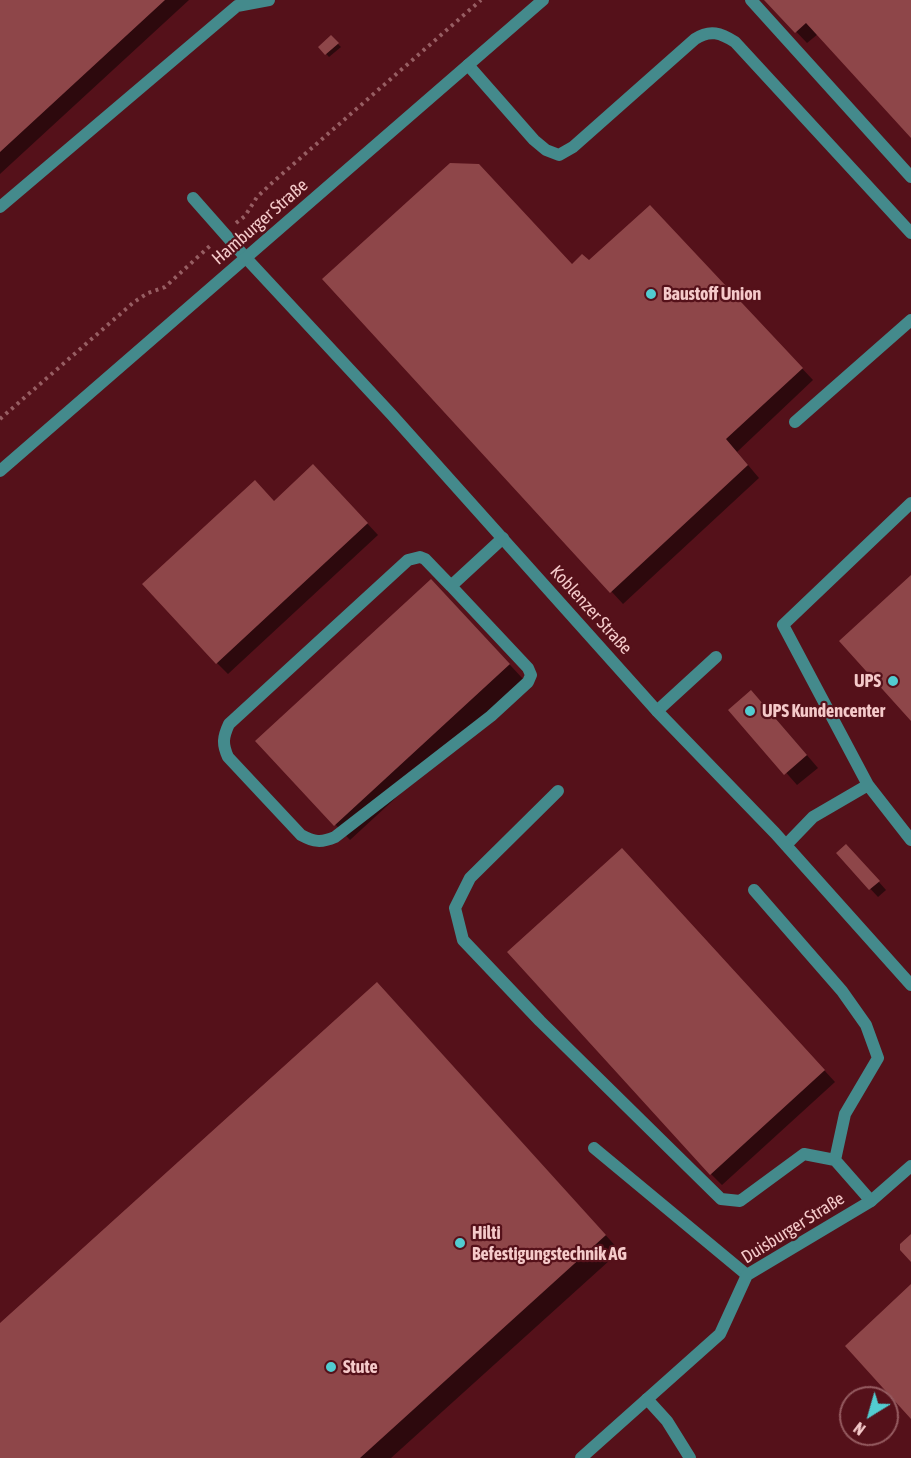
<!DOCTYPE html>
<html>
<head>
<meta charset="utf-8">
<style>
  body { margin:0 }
  #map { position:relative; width:911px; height:1458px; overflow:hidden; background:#55111a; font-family:"Asap Condensed",sans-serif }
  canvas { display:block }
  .north { position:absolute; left:839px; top:1386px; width:60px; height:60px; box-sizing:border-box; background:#55111a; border:2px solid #955b60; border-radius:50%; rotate:217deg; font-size:16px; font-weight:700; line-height:24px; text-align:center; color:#f5caca }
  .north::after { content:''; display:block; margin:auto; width:21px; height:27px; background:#52ccd0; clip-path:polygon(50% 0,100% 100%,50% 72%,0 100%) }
</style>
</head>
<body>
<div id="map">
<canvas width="911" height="1458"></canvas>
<div class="north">N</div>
</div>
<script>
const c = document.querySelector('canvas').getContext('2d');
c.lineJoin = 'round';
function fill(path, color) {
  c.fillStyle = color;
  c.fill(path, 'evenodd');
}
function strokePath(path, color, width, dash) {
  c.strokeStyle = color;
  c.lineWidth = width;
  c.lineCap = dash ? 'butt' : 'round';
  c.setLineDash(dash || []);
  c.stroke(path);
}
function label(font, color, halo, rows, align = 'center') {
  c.font = font + ' "Asap Condensed",sans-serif';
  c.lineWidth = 4.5;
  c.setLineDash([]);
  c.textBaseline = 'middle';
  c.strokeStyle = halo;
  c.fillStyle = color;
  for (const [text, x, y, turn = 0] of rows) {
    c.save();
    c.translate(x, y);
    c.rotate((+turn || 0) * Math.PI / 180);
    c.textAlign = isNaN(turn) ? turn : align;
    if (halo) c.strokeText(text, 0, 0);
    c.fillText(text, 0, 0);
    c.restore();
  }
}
fill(new Path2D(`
  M 0,0 L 189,0 L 0,174 Z
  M 766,0 L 911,0 L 911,136 L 818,34 L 807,43 Z
  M 331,37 L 341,47 L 329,57 L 320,47 Z
  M 661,219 L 813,380 L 737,452 L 759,478 L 623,604 L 324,280 L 572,266 L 589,262 Z
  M 325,478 L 378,535 L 228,674 L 217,663 L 274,503 Z
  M 446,596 L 524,680 L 350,840 L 257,741 Z
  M 763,704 L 818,768 L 797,785 L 731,710 Z
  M 838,854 L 854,854 L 886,890 L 878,897 Z
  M 633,861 L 835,1082 L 722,1185 L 711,1174 Z
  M 392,999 L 620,1251 L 391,1458 L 0,1458 L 0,1325 Z`), '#0007');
fill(new Path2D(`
  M 0,0 L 165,0 L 0,152 Z
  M 764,0 L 911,0 L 911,138 L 806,23 L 795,33 Z
  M 331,35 L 339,43 L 325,55 L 318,47 Z
  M 450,163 L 479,164 L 572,264 L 582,254 L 589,260 L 650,205 L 803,368 L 726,439 L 748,465 L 610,593 L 322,279 Z
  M 313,464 L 368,523 L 216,664 L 142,584 L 255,480 L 274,501 Z
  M 911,575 L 911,721 L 839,641 Z
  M 431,579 L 510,664 L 334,826 L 255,741 Z
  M 751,690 L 807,755 L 784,775 L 728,710 Z
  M 846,844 L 880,881 L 869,890 L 836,853 Z
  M 622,848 L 825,1070 L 710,1175 L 507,952 Z
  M 377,982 L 606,1235 L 360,1458 L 0,1458 L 0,1323 Z
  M 911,1234 L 911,1262 L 900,1250 L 900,1244 Z
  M 911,1284 L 911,1419 L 845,1346 Z`), '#8e4649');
strokePath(new Path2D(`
  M 236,223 L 245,216 L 257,197 L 273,182 L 481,0
  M 0,419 L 134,302 L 148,293 L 165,287 L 212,244`), '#975e63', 4, [3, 4.5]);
strokePath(new Path2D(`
  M 751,0 L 911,177
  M 468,65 L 534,140 L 546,150 L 559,155 L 573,147 L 695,39 C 710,29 721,33 735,42 L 911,233
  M 193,198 L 246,258
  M 0,207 L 237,6 L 269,0
  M 795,422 L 911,320
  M 911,503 L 783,625 L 868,785 L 911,840
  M 451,586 L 528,668 L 531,675 L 528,682 L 491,716 L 335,837 C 321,843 314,842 301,835 L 228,757 C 222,744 223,737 229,724 L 408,560 L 420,557 L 425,559 L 451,586 L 503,538
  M 657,711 L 716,657
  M 558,791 L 470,878 L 455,908 L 463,940 L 540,1021 L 721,1199 L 740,1201 L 804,1154 L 835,1160 L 871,1201
  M 786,845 L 813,817 L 868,785
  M 754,890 L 842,991 L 866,1025 L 878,1058 L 845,1114 L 835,1160
  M 594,1148 L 747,1275
  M 647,1399 L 667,1421 L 690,1458`), '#448a8c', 12);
strokePath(new Path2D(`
  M 246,258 L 392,415 L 657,711 L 775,833 L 911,985
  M 581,1458 L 720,1334 L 747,1275 L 871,1201 L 911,1166`), '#448a8c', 12);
strokePath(new Path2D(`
  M 0,471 L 543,0`), '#448a8c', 12);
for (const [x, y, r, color] of [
  [651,294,6,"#52ccd0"],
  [893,681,6,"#52ccd0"],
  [750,711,6,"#52ccd0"],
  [460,1243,6,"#52ccd0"],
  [331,1367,6,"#52ccd0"]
]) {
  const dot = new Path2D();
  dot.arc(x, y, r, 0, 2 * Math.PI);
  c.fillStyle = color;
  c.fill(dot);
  strokePath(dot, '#55111a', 2);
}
label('18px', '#f5caca', '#55111a', [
  ["Hamburger Straße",260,222,-41],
  ["Koblenzer Straße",591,610,48],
  ["Duisburger Straße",793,1228,-32]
]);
label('bold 18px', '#f5caca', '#55111a', [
  ["Baustoff Union",663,294],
  ["UPS",881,681,"right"],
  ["UPS Kundencenter",762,711],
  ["Hilti",472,1233],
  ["Befestigungstechnik AG",472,1254],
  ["Stute",343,1367]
], 'left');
</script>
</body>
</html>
